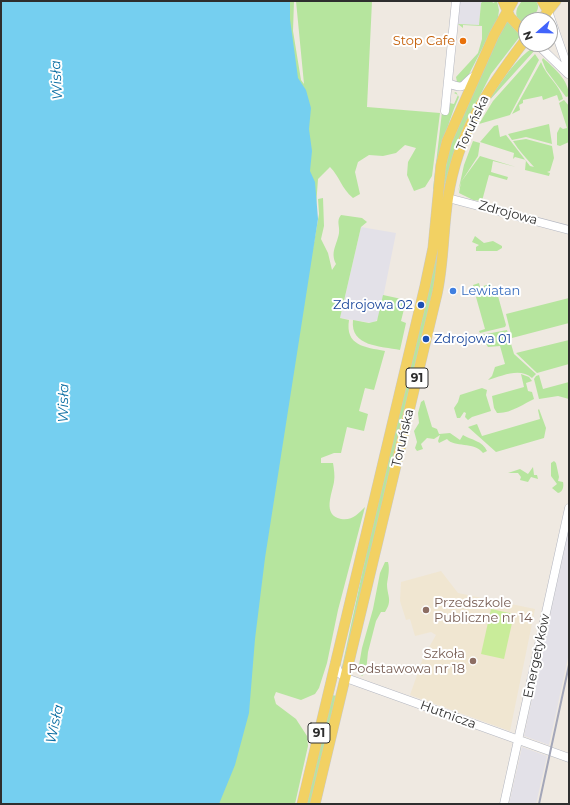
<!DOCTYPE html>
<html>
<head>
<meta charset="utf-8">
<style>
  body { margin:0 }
  #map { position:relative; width:570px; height:805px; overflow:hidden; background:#efe9e1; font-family:Montserrat,sans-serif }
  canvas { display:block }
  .frame { position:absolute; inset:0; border:2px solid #2e2e2e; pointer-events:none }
  .north { position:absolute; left:518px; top:12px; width:40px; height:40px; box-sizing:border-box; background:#fff; border:1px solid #ababab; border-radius:50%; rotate:250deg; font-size:11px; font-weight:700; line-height:16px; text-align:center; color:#2e2e2e }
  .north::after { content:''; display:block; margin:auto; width:14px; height:18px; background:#4264fb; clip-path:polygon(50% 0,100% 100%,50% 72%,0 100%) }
</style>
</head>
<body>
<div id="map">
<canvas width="570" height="805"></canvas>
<div class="frame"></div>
<div class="north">N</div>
</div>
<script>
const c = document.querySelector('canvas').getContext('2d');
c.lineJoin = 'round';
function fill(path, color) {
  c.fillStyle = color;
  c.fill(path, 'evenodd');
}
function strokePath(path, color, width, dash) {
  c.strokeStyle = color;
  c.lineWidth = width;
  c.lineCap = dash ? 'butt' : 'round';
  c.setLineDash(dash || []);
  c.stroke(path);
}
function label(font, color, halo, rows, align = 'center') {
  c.font = font + ' Montserrat,sans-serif';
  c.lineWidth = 4;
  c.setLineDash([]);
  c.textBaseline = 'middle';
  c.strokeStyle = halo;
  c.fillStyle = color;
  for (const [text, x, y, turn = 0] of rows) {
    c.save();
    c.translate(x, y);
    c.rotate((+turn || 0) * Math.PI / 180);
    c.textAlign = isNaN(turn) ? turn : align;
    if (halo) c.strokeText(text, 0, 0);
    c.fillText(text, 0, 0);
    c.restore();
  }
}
fill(new Path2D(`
  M 460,1 L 483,1 L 481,3 L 479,25 L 458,24 Z
  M 361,227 L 396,233 L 379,318 L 373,323 L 340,318 Z
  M 569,528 L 569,653 L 549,745 L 524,736 Z
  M 522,747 L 547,756 L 536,804 L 509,804 Z`), '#e3e1e8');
fill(new Path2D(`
  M 441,571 L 458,593 L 535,609 L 510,731 L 410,695 L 423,658 L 436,635 L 431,632 L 415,636 L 410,619 L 406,620 L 400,601 L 401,582 Z`), '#f0e6d1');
fill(new Path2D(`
  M 1,1 L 294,1 L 293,31 L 301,80 L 304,84 L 296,1 L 372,1 L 367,107 L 440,113 L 432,176 L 425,187 L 414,191 L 407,175 L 408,162 L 416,148 L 405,145 L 396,153 L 383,156 L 369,155 L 358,162 L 355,172 L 360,194 L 353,198 C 341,188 340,177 330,167 L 318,179 L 313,248 L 319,214 L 318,199 L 323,198 L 324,226 L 321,239 L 328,253 L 332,270 L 336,264 C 330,252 337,245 339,233 C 340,226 336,221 341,215 L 362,218 L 367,222 L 361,227 L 340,318 L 349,320 C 345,346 365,347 385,351 L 374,390 L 365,388 L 359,411 L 368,414 L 364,431 L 347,427 L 341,453 L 334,453 L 321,458 L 321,463 L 333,463 C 334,469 335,476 334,482 C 332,494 322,515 341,519 C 352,521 358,514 365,507 L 338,610 L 327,663 L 319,688 L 315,694 L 301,700 L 276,692 L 274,697 L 276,704 L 296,719 L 307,736 L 308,746 L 295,804 L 1,804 Z
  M 483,1 L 492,1 L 493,3 L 497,1 L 499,10 L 498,18 L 465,82 L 462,84 L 457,82 L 456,77 L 478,53 L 482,39 L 482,26 L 463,25 L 463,28 L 458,24 L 479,25 L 481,3 Z
  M 522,1 L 536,1 C 541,8 536,13 531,19 L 526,20 L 526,22 L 520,21 C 513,14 517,7 522,1 Z
  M 506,19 L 521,35 L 491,74 L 468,119 L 443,190 C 447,129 481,74 506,19 Z
  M 530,50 L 535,50 L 488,102 C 495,89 518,57 530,50 Z
  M 535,54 L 539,60 L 510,115 L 479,124 L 493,101 Z
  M 543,58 C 554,68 569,80 569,96 L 566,97 L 546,70 L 542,60 Z
  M 541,62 C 546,76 560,85 563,99 L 559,101 L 557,95 L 543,100 L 542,96 L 523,100 L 523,103 L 519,105 L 520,110 L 512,114 Z
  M 456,92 L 459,97 C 445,127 440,158 435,190 L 433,189 L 442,112 L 449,103 L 454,104 L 458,95 L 454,93 Z
  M 564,100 L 569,106 L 569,142 L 560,146 L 557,145 L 557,133 L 560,127 L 563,129 L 567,128 L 559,103 Z
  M 549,124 L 552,144 L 526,137 L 512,140 L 508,134 Z
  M 498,125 L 500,137 L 506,135 L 530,166 L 534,167 C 527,159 519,151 513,141 L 526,139 L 552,146 L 554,158 L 550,171 L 547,172 L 550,173 L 549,176 L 525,170 L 526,160 L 515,157 L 513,159 L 514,153 L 480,142 L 494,126 Z
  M 473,141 L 480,143 L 478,156 L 461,182 L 458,192 L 464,165 Z
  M 480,156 L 516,167 L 493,161 L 491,172 L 508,177 L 507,180 L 489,175 L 482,201 L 473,200 L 459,193 L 461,182 Z
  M 441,207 L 437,278 L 342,672 L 342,667 Z
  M 475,236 L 484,243 L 493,241 L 502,246 L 502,248 L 497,251 L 476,251 L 476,247 L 479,245 L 472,242 Z
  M 479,283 L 480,287 L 490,284 L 492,290 L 505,287 L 507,294 L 498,296 L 506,325 L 505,327 L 480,333 L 479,331 L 485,329 L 476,297 L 481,296 L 479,289 L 474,290 L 473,285 Z
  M 383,295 L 411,301 L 409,310 L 404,309 L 401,321 L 406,323 L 400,350 C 381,346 350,347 353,320 L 369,323 L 377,321 Z
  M 569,298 L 569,323 L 512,338 L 506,314 Z
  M 507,330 L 514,354 L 536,374 L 532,378 C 520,367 502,376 488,380 L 492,376 L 495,367 L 505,364 L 500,346 L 488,347 L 481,335 Z
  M 569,340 L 569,364 L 537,373 L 516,353 Z
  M 521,374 L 529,377 L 532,381 L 526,383 L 528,391 L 532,392 L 534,399 C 525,403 510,414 497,413 L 494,408 L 492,396 L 524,387 Z
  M 539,375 L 543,389 L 569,382 L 569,399 L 558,396 L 539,399 L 534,379 L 536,376 Z
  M 482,388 L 487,390 L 486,395 L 491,411 L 472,417 L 468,420 L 465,417 L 466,413 L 464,412 L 460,418 L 457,418 L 454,408 L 458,402 L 460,395 Z
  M 424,400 L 432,427 L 437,429 L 439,434 L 450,433 L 460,440 L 463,435 C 471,440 483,441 487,451 L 483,453 C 474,441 454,448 447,439 L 439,443 L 438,441 L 440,435 L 434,439 L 427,438 L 421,444 L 423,449 L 417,451 L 415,448 L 417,442 L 414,431 L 419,423 L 418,413 L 421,402 Z
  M 539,409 L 546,428 L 544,438 L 496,452 L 468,427 L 477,424 L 482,436 L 540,419 L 538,410 Z
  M 554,461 L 556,463 L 559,477 L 558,481 L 563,482 C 564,486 563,492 558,493 L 552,488 L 557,484 L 551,476 L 551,463 Z
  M 533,467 L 534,475 L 537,475 L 538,479 L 531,477 L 528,482 L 520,480 L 521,477 L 518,473 L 508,473 L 520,469 L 528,474 Z
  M 385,562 L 388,562 C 390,569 388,577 387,584 C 387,596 393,600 385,612 L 381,612 L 376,621 L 368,652 L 366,672 L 362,676 L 358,671 L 362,648 L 373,609 L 380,573 Z
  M 332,695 L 337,696 L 311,804 L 306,804 Z`), '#b6e59e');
fill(new Path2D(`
  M 491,609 L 514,614 L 504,659 L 481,654 Z`), '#c9ec9a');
fill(new Path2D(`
  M 1,1 L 290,1 L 290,19 L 298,78 L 306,90 L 311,108 L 309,129 L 312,151 L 310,171 L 315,182 L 318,219 L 265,558 L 255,639 L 249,713 L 235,765 L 219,804 L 1,804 Z`), '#75cff0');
const minor = new Path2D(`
  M 548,11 L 569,71
  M 537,44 L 568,74
  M 448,83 C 467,91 461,84 475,75
  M 445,111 L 456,1
  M 448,198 L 569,230
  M 335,663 L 339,673 L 346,678 L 569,758
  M 504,804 L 569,508`);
const major = new Path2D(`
  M 503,1 L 510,17 L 526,34
  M 542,1 L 548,11
  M 541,20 L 556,1
  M 302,804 L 425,286 L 433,248 L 441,165 L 447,141 L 494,35 L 513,1
  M 315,804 L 437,294 C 444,262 443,230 448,198 C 458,132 487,90 526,39`);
strokePath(minor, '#b4b7c1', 9);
strokePath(major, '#c9c9c9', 11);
strokePath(minor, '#fff', 8);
strokePath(major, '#f2d163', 10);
strokePath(new Path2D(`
  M 539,804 L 569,665`), '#a3a6b8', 2);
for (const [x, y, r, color] of [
  [463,41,4,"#e8710a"],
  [453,291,4,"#3f7fe0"],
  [421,305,4,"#1a4fb4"],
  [426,339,4,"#1a4fb4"],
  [426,610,4,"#8d6e63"],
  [473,661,4,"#8d6e63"]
]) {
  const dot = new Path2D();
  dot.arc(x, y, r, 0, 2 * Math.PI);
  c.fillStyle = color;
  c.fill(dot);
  strokePath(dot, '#fff', 1.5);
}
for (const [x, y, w] of [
  [417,378,22],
  [319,733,22]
]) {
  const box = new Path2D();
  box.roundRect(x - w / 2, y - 10, w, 20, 3);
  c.fillStyle = '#fff';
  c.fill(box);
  strokePath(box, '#2e2e2e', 1);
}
label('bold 12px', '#2e2e2e', null, [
  ["91",417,378],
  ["91",319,733]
]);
label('13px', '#c56008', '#fff', [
  ["Stop Cafe",455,41]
], 'right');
label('13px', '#2e2e2e', '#fff', [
  ["Toruńska",473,123,-65],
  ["Zdrojowa",508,213,15],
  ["Toruńska",403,438,-77],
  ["Energetyków",537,656,-78],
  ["Hutnicza",448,715,20]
]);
label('13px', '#366cbe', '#fff', [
  ["Lewiatan",461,291]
], 'left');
label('13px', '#164399', '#fff', [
  ["Zdrojowa 02",413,305],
  ["Zdrojowa 01",434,339,"left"]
], 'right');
label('13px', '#785e54', '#fff', [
  ["Przedszkole",434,603],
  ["Publiczne nr 14",434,618],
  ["Szkoła",465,654,"right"],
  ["Podstawowa nr 18",465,669,"right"]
], 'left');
label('italic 14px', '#0d6fa3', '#fff', [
  ["Wisła",57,80,-93],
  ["Wisła",64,403,-89],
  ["Wisła",55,724,-78]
]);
</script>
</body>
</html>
